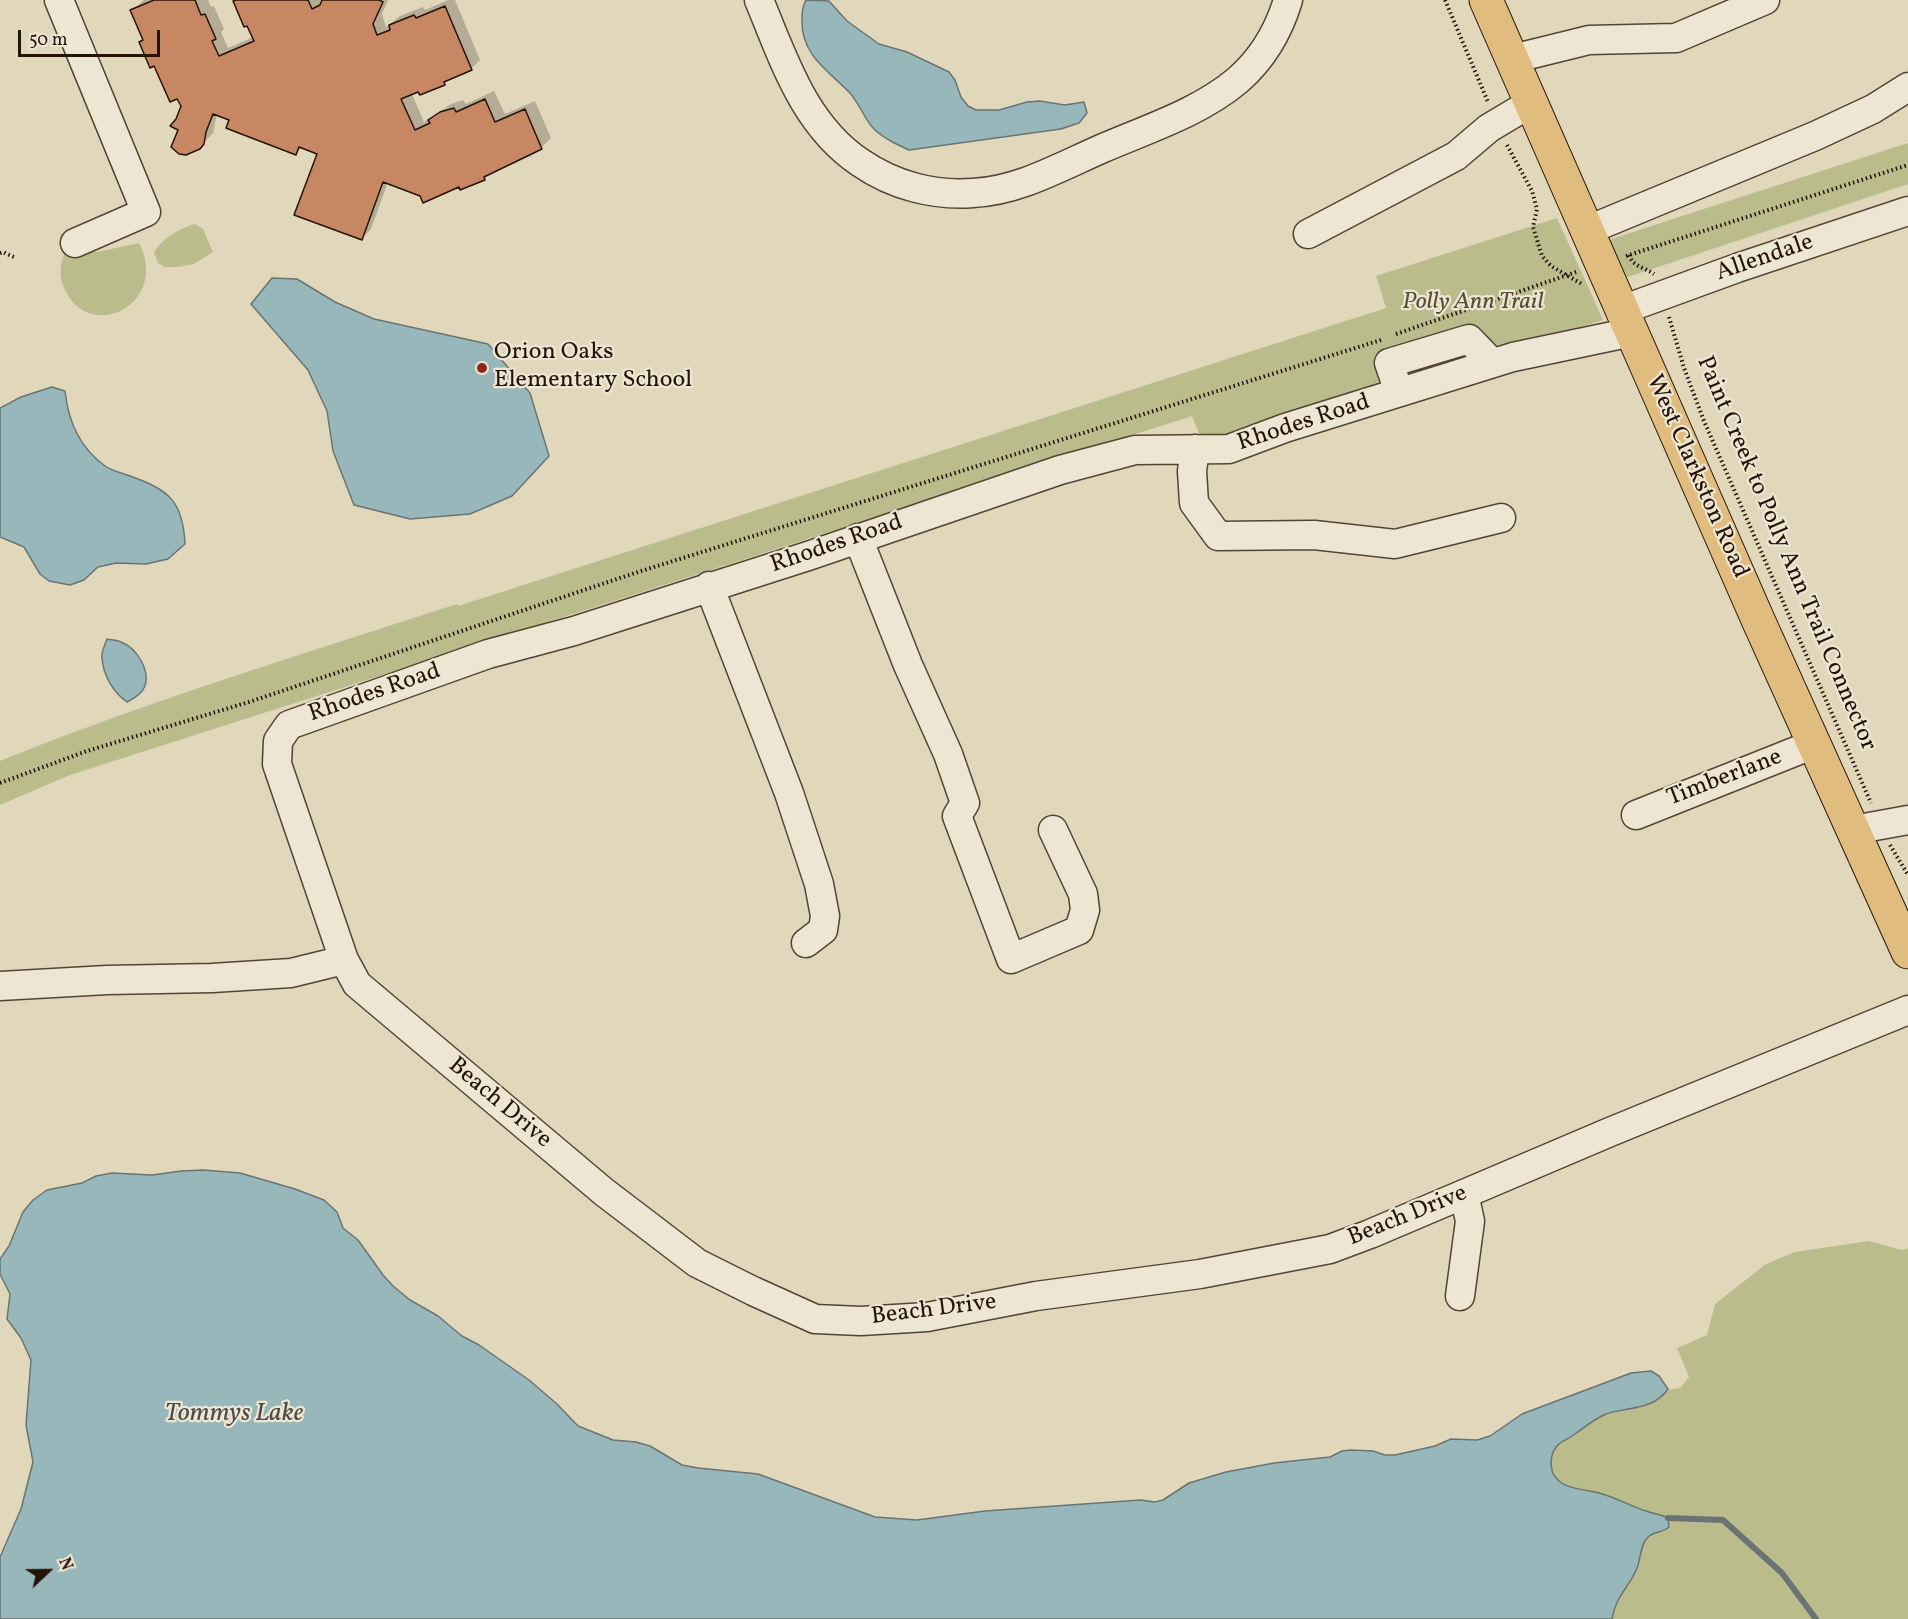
<!DOCTYPE html>
<html>
<head>
<meta charset="utf-8">
<style>
  body { margin:0 }
  #map { position:relative; width:1908px; height:1619px; overflow:hidden; background:#e1d8bc; font-family:Vollkorn,serif }
  canvas { display:block }
  .north { position:absolute; left:18px; top:1541px; width:60px; height:60px; -webkit-text-stroke:4px #ece6d3; paint-order:stroke; rotate:68deg; font-size:16px; font-weight:700; line-height:24px; text-align:center; color:#251308 }
  .north::after { content:''; display:block; margin:auto; width:21px; height:27px; background:#251308; clip-path:polygon(50% 0,100% 100%,50% 72%,0 100%) }
  .scale { position:absolute; left:18px; top:30px; width:142px; height:27px; box-sizing:border-box; border:3px solid #251308; border-top:0; padding-left:8px; font-size:18px; line-height:21px; white-space:nowrap; color:#251308; -webkit-text-stroke:4px #ece6d3; paint-order:stroke }
</style>
</head>
<body>
<div id="map">
<canvas width="1908" height="1619"></canvas>
<div class="north">N</div>
<div class="scale">50 m</div>
</div>
<script>
const c = document.querySelector('canvas').getContext('2d');
c.lineJoin = 'round';
function fill(path, color) {
  c.fillStyle = color;
  c.fill(path, 'evenodd');
}
function strokePath(path, color, width, dash) {
  c.strokeStyle = color;
  c.lineWidth = width;
  c.lineCap = dash ? 'butt' : 'round';
  c.setLineDash(dash || []);
  c.stroke(path);
}
function label(font, color, halo, rows, align = 'center') {
  c.font = font + ' Vollkorn,serif';
  c.lineWidth = 4.5;
  c.setLineDash([]);
  c.textBaseline = 'middle';
  c.strokeStyle = halo;
  c.fillStyle = color;
  for (const [text, x, y, turn = 0] of rows) {
    c.save();
    c.translate(x, y);
    c.rotate((+turn || 0) * Math.PI / 180);
    c.textAlign = isNaN(turn) ? turn : align;
    if (halo) c.strokeText(text, 0, 0);
    c.fillText(text, 0, 0);
    c.restore();
  }
}
fill(new Path2D(`
  M 1908,143 L 1908,184 L 1625,278 L 1608,240 Z
  M 1557,218 L 1603,320 L 1205,448 L 1192,416 L 70,775 L 0,805 L 0,761 C 150,700 304,654 457,604 L 458,606 L 1386,308 L 1376,276 Z
  M 195,224 L 203,229 L 213,252 L 194,264 L 177,267 L 165,267 L 158,263 L 154,253 C 161,239 180,228 195,224 Z
  M 139,243 C 170,303 92,343 66,292 C 57,275 60,261 69,244 L 97,252 Z
  M 1869,1241 L 1902,1250 L 1908,1248 L 1908,1619 L 1065,1619 L 1557,1445 L 1575,1435 L 1589,1423 L 1604,1415 L 1646,1406 L 1660,1398 L 1667,1390 L 1680,1388 L 1689,1377 L 1677,1348 L 1707,1335 L 1715,1304 L 1766,1264 L 1795,1252 Z`), '#bbbc8b');
const water = new Path2D(`
  M 806,0 L 829,1 L 847,21 L 879,44 L 907,52 L 949,72 L 955,80 L 961,97 L 968,106 L 976,110 L 999,110 L 1027,102 L 1040,101 L 1065,105 L 1084,102 L 1087,113 L 1079,123 L 1061,129 L 909,150 C 896,144 883,138 873,128 C 864,118 859,103 850,93 C 829,71 802,56 802,22 C 802,14 802,7 806,0 Z
  M 272,278 L 297,279 L 335,302 L 374,319 L 488,344 L 530,393 L 549,456 L 512,496 L 470,514 L 410,519 L 354,505 L 333,451 L 327,411 L 308,370 L 251,304 Z
  M 52,387 L 65,391 C 68,420 80,448 105,466 C 112,471 122,473 130,476 C 169,490 183,501 185,544 L 168,559 L 146,564 L 116,563 L 98,567 L 84,580 L 70,585 L 49,581 L 40,574 L 24,547 L 0,537 L 0,408 L 21,397 Z
  M 107,639 C 111,640 117,640 121,642 C 137,648 150,670 145,686 C 142,694 133,699 127,702 C 113,692 103,675 102,658 C 101,652 105,645 107,639 Z
  M 203,1170 L 240,1173 L 295,1189 L 324,1200 L 337,1212 L 343,1228 L 358,1240 L 383,1275 L 393,1286 L 410,1300 L 438,1316 L 462,1336 L 479,1345 L 529,1380 L 557,1404 L 578,1426 L 613,1440 L 636,1442 L 650,1446 L 682,1465 L 698,1468 L 758,1474 L 875,1517 L 917,1520 L 985,1511 L 1140,1500 L 1155,1502 L 1163,1500 L 1189,1483 L 1226,1472 L 1274,1463 L 1330,1457 L 1342,1451 L 1351,1450 L 1373,1451 L 1385,1455 L 1395,1455 L 1435,1446 L 1451,1439 L 1477,1440 L 1490,1436 L 1522,1414 L 1631,1373 L 1651,1371 L 1659,1376 L 1668,1389 C 1654,1410 1628,1407 1606,1414 C 1594,1419 1585,1427 1575,1434 C 1569,1439 1560,1441 1556,1447 C 1549,1457 1549,1473 1559,1481 C 1568,1489 1587,1490 1599,1493 C 1615,1497 1630,1506 1646,1511 C 1654,1514 1661,1514 1668,1518 L 1669,1527 C 1663,1533 1654,1531 1648,1537 C 1640,1545 1641,1558 1637,1568 C 1629,1588 1616,1595 1612,1619 L 0,1619 L 0,1557 L 21,1509 L 33,1462 L 26,1425 L 31,1360 L 21,1338 L 7,1319 L 10,1294 L 0,1274 L 0,1259 L 9,1246 L 23,1212 L 33,1200 L 47,1190 L 82,1183 L 96,1176 L 112,1173 L 152,1175 L 181,1171 Z`);
fill(water, '#98b7bb');
strokePath(water, '#6a7573', 1.5);
fill(new Path2D(`
  M 144,0 L 208,0 L 211,7 L 214,6 L 224,29 L 221,32 L 228,48 L 253,37 L 237,0 L 388,0 L 382,14 L 386,27 L 400,16 L 423,7 L 425,10 L 448,0 L 455,0 L 480,60 L 471,69 L 450,78 L 444,83 L 412,94 L 424,122 L 451,104 L 463,100 L 466,104 L 494,91 L 505,114 L 535,101 L 551,138 L 542,147 L 491,171 L 484,179 L 460,185 L 421,195 L 388,182 L 371,229 L 362,238 L 319,153 L 302,147 L 296,153 L 217,114 L 213,133 L 199,148 L 180,129 L 177,119 L 182,106 L 141,42 L 144,39 L 132,11 Z`), '#0003');
strokePath(new Path2D(`
  M 1668,1518 L 1723,1520 L 1782,1573 L 1816,1619`), '#6a7573', 6);
const building = new Path2D(`
  M 154,0 L 195,0 L 201,15 L 205,14 L 216,39 L 212,41 L 219,56 L 254,41 L 247,26 L 244,27 L 233,1 L 236,0 L 308,0 L 312,9 L 320,5 L 322,0 L 379,0 L 383,2 L 373,24 L 377,35 L 390,30 L 389,25 L 414,15 L 416,18 L 445,6 L 472,70 L 444,82 L 445,85 L 420,95 L 418,92 L 401,99 L 415,130 L 430,123 L 428,120 L 440,112 L 454,108 L 456,112 L 485,99 L 495,122 L 525,109 L 542,149 L 484,177 L 485,180 L 460,190 L 459,187 L 423,203 L 420,196 L 383,182 L 362,240 L 294,215 L 317,154 L 299,147 L 296,155 L 236,132 L 226,128 L 229,120 L 213,114 L 206,132 L 204,144 L 200,149 L 186,155 L 179,154 L 171,147 L 178,130 L 170,126 L 176,119 L 181,106 L 177,99 L 170,102 L 154,66 L 150,68 L 139,42 L 143,40 L 130,10 Z`);
fill(building, '#c68762');
strokePath(building, '#251308', 1.5);
const minor = new Path2D(`
  M 59,0 L 146,212 L 75,243
  M 759,0 C 784,60 804,125 861,163 C 893,185 933,196 973,193 C 1018,191 1060,167 1101,149 C 1147,129 1199,113 1238,80 C 1262,59 1279,30 1288,0
  M 1512,59 L 1589,40 L 1676,38 L 1765,0
  M 1588,230 L 1815,136 L 1873,109 L 1908,87
  M 1308,234 L 1456,156 L 1489,128 L 1531,103
  M 1622,310 L 1737,268 L 1908,211
  M 1632,332 L 1513,357 L 1285,428 L 1229,449 L 1135,450 L 1060,470 L 808,556 L 574,631 L 488,654 L 289,725 L 278,741 L 277,764 L 344,960 L 357,984 L 604,1192 L 697,1263 L 753,1291 L 815,1319 L 861,1321 L 927,1317 L 1036,1296 L 1200,1274 L 1330,1249 L 1370,1234 L 1610,1132 L 1908,1010
  M 1399,392 L 1389,363 L 1469,339 L 1492,363
  M 1195,449 L 1192,471 L 1194,503 L 1218,536 L 1314,535 L 1395,544 L 1501,518
  M 858,538 L 908,665 L 948,754 L 965,803 L 957,816 L 1011,959 L 1079,930 L 1085,910 L 1083,894 L 1053,830
  M 709,586 L 789,793 L 819,884 L 825,916 L 823,930 L 806,943
  M 1636,815 L 1814,744
  M 1853,830 L 1908,820
  M 0,986 L 107,980 L 212,978 L 291,973 L 344,960
  M 1460,1296 L 1470,1221 L 1464,1194`);
const major = new Path2D(`
  M 1486,0 L 1759,622 L 1908,952`);
strokePath(minor, '#544435', 31);
strokePath(major, '#251308', 35);
strokePath(new Path2D(`
  M 1445,0 L 1488,102
  M 1507,145 L 1532,191 L 1537,209 L 1533,227 L 1542,256 L 1551,266 L 1582,284
  M 0,253 L 3,252 L 16,258
  M 1629,255 C 1633,267 1644,267 1654,274
  M 1626,256 L 1908,165
  M 1669,317 L 1684,368 L 1704,421 L 1871,803
  M 1396,334 L 1579,271
  M 0,783 L 87,751 L 249,702 L 638,572 L 1381,340
  M 1890,845 L 1908,875`), '#251308', 4, [1.5, 3]);
strokePath(minor, '#ece6d3', 28);
strokePath(major, '#e0bc7e', 33);
for (const [x, y, r, color] of [
  [482,368,6,"#8f2418"]
]) {
  const dot = new Path2D();
  dot.arc(x, y, r, 0, 2 * Math.PI);
  c.fillStyle = color;
  c.fill(dot);
  strokePath(dot, '#ece6d3', 2);
}
label('24px', '#251308', '#ece6d3', [
  ["Allendale",1765,259,-19],
  ["Rhodes Road",1304,424,-18],
  ["West Clarkston Road",1696,477,66],
  ["Rhodes Road",837,545,-19],
  ["Paint Creek to Polly Ann Trail Connector",1785,554,67],
  ["Rhodes Road",375,694,-19],
  ["Timberlane",1725,779,-21],
  ["Beach Drive",499,1104,40],
  ["Beach Drive",1408,1217,-22],
  ["Beach Drive",934,1311,-7]
]);
label('italic 24px', '#5a4e36', '#ece6d3', [
  ["Polly Ann Trail",1473,304]
]);
label('24px', '#251308', '#ece6d3', [
  ["Orion Oaks",494,354],
  ["Elementary School",494,382]
], 'left');
label('italic 26px', '#4d4c47', '#ece6d3', [
  ["Tommys Lake",234,1415]
]);
</script>
</body>
</html>
